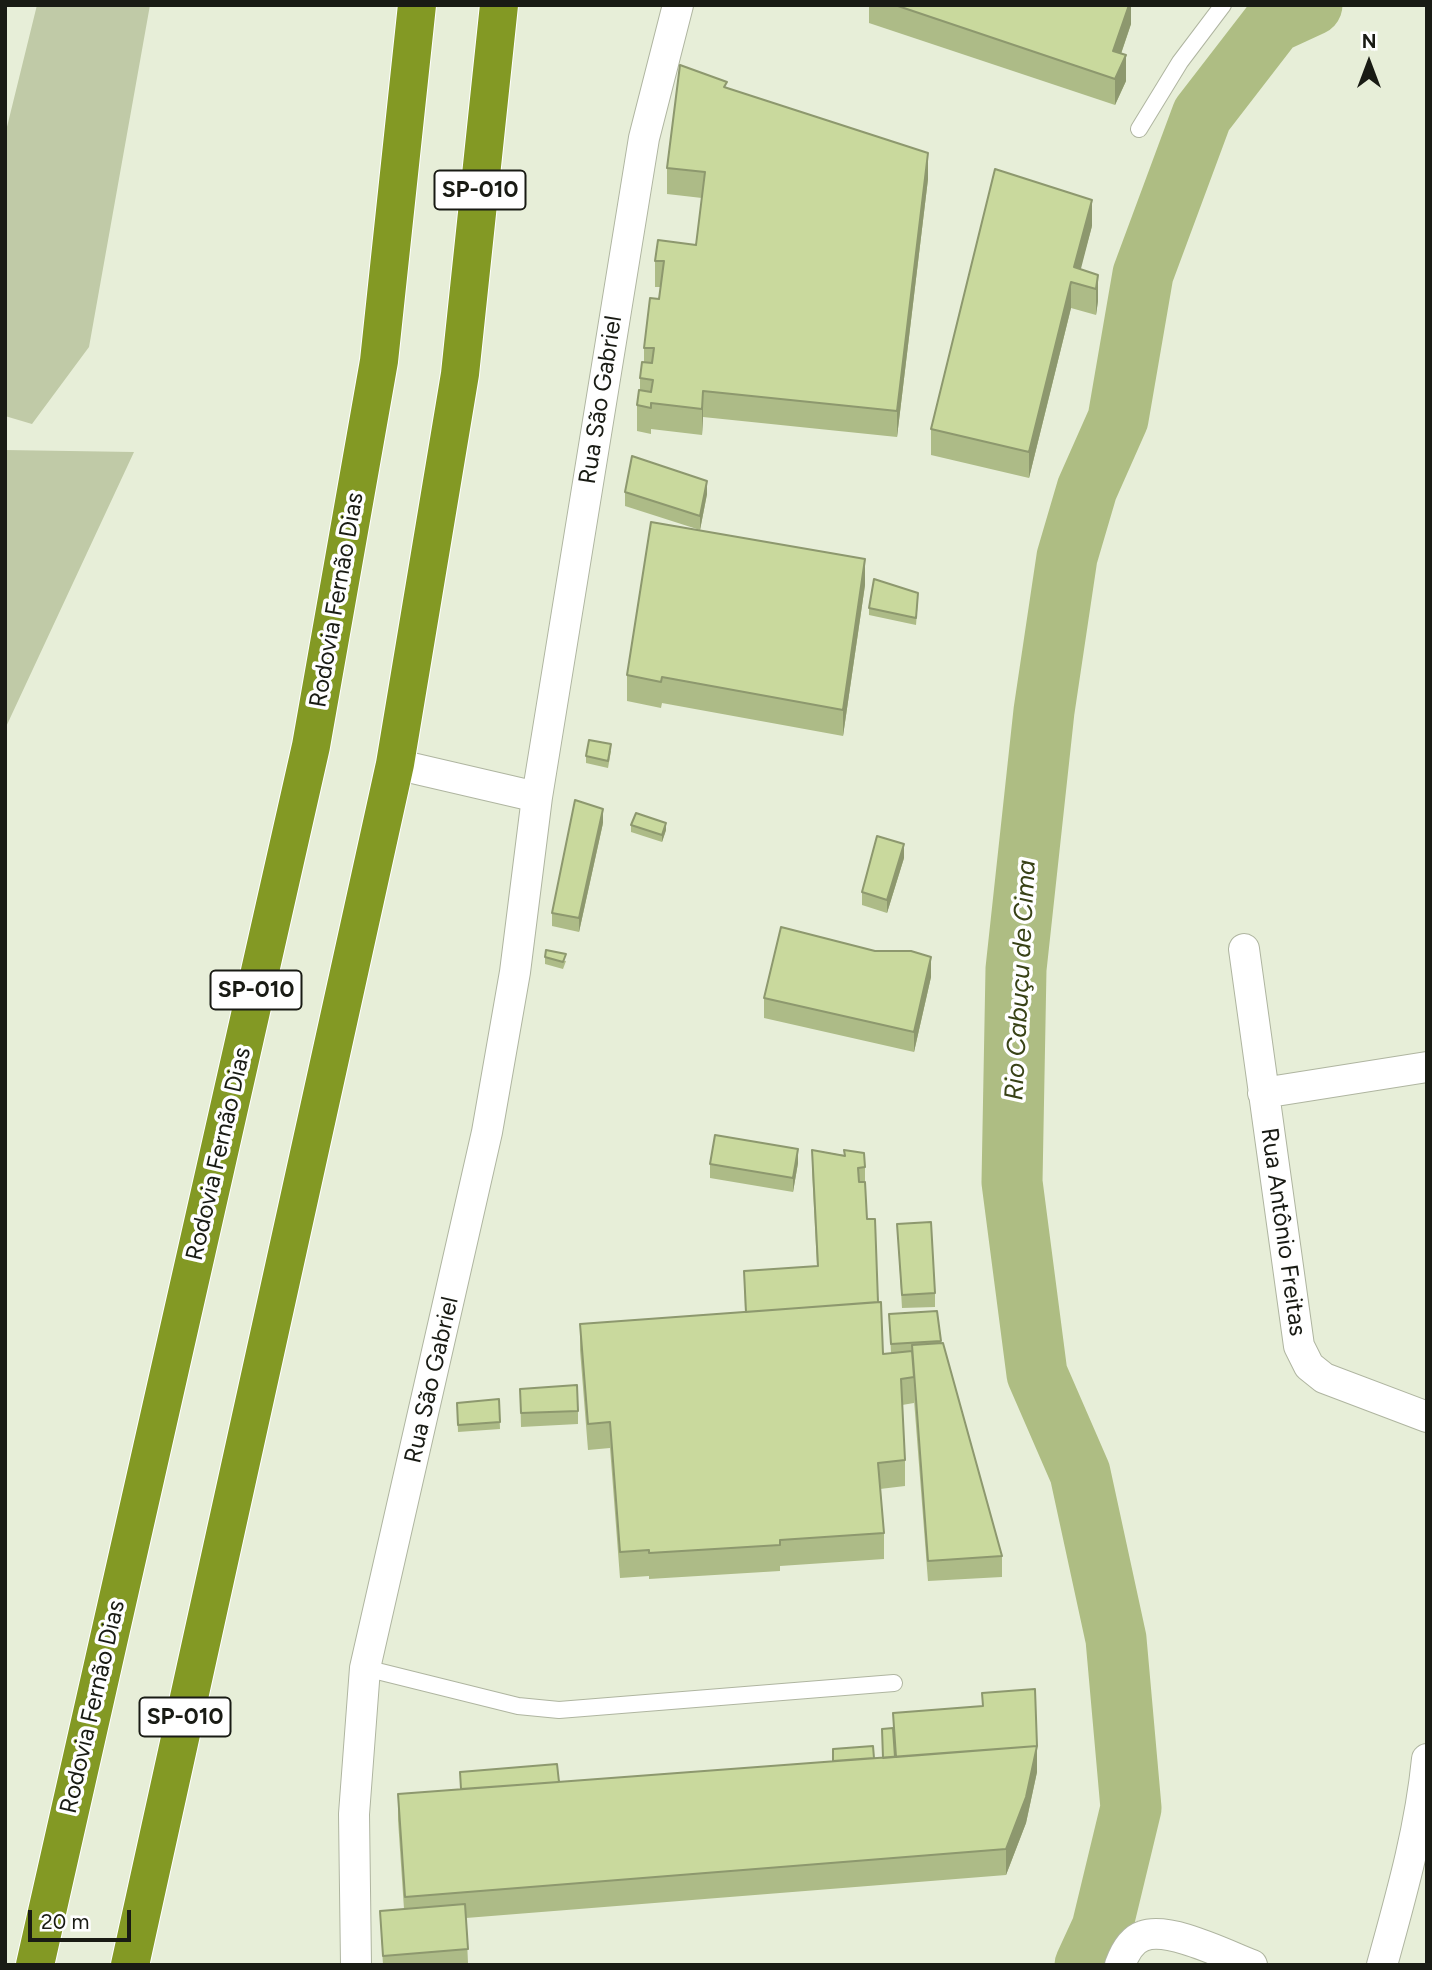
<!DOCTYPE html>
<html>
<head>
<meta charset="utf-8">
<style>
  body { margin:0 }
  #map { position:relative; width:1432px; height:1970px; overflow:hidden; background:#e7eed8; font-family:Figtree,sans-serif }
  canvas { display:block }
  .frame { position:absolute; inset:0; border:7px solid #191b14; pointer-events:none }
  .north { position:absolute; left:1334px; top:28px; width:70px; height:70px; -webkit-text-stroke:5px #fff; paint-order:stroke; rotate:0deg; font-size:19px; font-weight:700; line-height:28px; text-align:center; color:#191b14 }
  .north::after { content:''; display:block; margin:auto; width:24px; height:32px; background:#191b14; clip-path:polygon(50% 0,100% 100%,50% 72%,0 100%) }
  .scale { position:absolute; left:28px; top:1910px; width:103px; height:32px; box-sizing:border-box; border:4px solid #191b14; border-top:0; padding-left:9px; font-size:21px; line-height:24px; white-space:nowrap; color:#191b14; -webkit-text-stroke:5px #fff; paint-order:stroke }
</style>
</head>
<body>
<div id="map">
<canvas width="1432" height="1970"></canvas>
<div class="frame"></div>
<div class="north">N</div>
<div class="scale">20 m</div>
</div>
<script>
const c = document.querySelector('canvas').getContext('2d');
c.lineJoin = 'round';
function fill(path, color) {
  c.fillStyle = color;
  c.fill(path, 'evenodd');
}
function strokePath(path, color, width, dash) {
  c.strokeStyle = color;
  c.lineWidth = width;
  c.lineCap = dash ? 'butt' : 'round';
  c.setLineDash(dash || []);
  c.stroke(path);
}
function label(font, color, halo, rows, align = 'center') {
  c.font = font + ' Figtree,sans-serif';
  c.lineWidth = 7;
  c.setLineDash([]);
  c.textBaseline = 'middle';
  c.strokeStyle = halo;
  c.fillStyle = color;
  for (const [text, x, y, turn = 0] of rows) {
    c.save();
    c.translate(x, y);
    c.rotate((+turn || 0) * Math.PI / 180);
    c.textAlign = isNaN(turn) ? turn : align;
    if (halo) c.strokeText(text, 0, 0);
    c.fillText(text, 0, 0);
    c.restore();
  }
}
fill(new Path2D(`
  M 37,5 L 150,5 L 89,347 L 32,424 L 5,416 L 5,135 Z
  M 5,450 L 134,452 L 5,729 Z`), '#c0caa7');
strokePath(new Path2D(`
  M 1085,1965 L 1102,1928 L 1131,1808 L 1116,1639 L 1080,1473 L 1037,1374 L 1012,1182 L 1016,969 L 1044,711 L 1067,557 L 1087,489 L 1118,419 L 1143,274 L 1202,115 L 1273,23 L 1312,5`), '#aebd83', 61);
const lane = new Path2D(`
  M 1139,129 L 1180,62 L 1223,5
  M 365,1668 L 518,1706 L 559,1710 L 894,1683`);
const street = new Path2D(`
  M 395,764 L 537,797
  M 1244,949 L 1299,1346 L 1309,1366 L 1324,1378 L 1427,1417
  M 1263,1093 L 1427,1067
  M 356,1965 L 354,1814 L 365,1668 L 487,1132 L 515,972 L 537,797 L 644,138 L 678,5
  M 1120,1965 C 1124,1954 1131,1940 1143,1936 C 1169,1926 1226,1955 1252,1965
  M 1382,1965 C 1401,1896 1420,1830 1427,1759`);
const highway = new Path2D(`
  M 35,1965 L 311,746 L 379,361 L 417,5
  M 130,1965 L 395,764 L 460,374 L 499,5`);
strokePath(lane, '#afb5a0', 18);
strokePath(street, '#afb5a0', 32);
strokePath(highway, '#fff', 40);
strokePath(lane, '#fff', 16);
strokePath(street, '#fff', 30);
strokePath(highway, '#839924', 38);
fill(new Path2D(`
  M 869,5 L 1131,5 L 1131,24 L 1121,54 L 1126,81 L 1115,105 L 869,23 Z
  M 1141,5 L 1196,5 L 1195,7 Z
  M 727,88 L 928,179 L 897,437 L 703,417 L 702,435 L 651,429 L 651,434 L 637,431 L 637,405 L 640,390 L 640,378 L 644,362 L 644,348 L 659,299 L 661,287 L 655,287 L 655,261 L 696,245 L 702,198 L 667,194 L 667,168 Z
  M 1092,226 L 1080,269 L 1098,275 L 1098,301 L 1096,315 L 1071,308 L 1029,478 L 931,455 L 931,429 Z
  M 625,492 L 707,494 L 700,530 L 625,506 Z
  M 865,585 L 843,736 L 662,703 L 661,708 L 627,701 L 627,675 Z
  M 918,600 L 916,625 L 869,615 L 869,608 Z
  M 611,751 L 608,768 L 586,763 L 586,756 Z
  M 603,823 L 579,932 L 552,926 L 552,913 Z
  M 631,825 L 666,830 L 662,842 L 631,832 Z
  M 904,858 L 887,913 L 862,905 L 862,892 Z
  M 875,951 L 931,977 L 914,1052 L 764,1018 L 764,998 Z
  M 545,957 L 566,961 L 563,969 L 545,964 Z
  M 812,1150 L 844,1155 L 844,1150 L 865,1167 L 865,1187 L 867,1219 L 878,1302 L 883,1354 L 891,1353 L 889,1314 L 937,1311 L 941,1343 L 1002,1556 L 1002,1577 L 928,1581 L 914,1400 L 914,1403 L 902,1405 L 905,1460 L 905,1486 L 880,1489 L 884,1533 L 884,1559 L 780,1566 L 780,1571 L 649,1579 L 649,1576 L 620,1578 L 610,1448 L 588,1450 L 580,1350 L 580,1324 L 745,1312 L 744,1271 L 817,1266 L 812,1170 Z
  M 798,1163 L 793,1192 L 710,1178 L 710,1164 Z
  M 897,1224 L 935,1293 L 935,1307 L 902,1308 Z
  M 520,1389 L 578,1411 L 578,1424 L 521,1427 Z
  M 499,1399 L 500,1429 L 458,1432 L 457,1403 Z
  M 982,1693 L 1037,1772 L 1026,1823 L 1006,1875 L 466,1918 L 468,1963 L 448,1965 L 383,1965 L 380,1911 L 404,1909 L 398,1820 L 398,1794 L 460,1789 L 460,1772 L 559,1782 L 883,1758 L 893,1728 L 893,1713 L 982,1706 Z`), '#adbb87');
fill(new Path2D(`
  M 1129,5 L 1131,5 L 1131,24 L 1113,77 L 1113,51 Z
  M 1126,55 L 1126,81 L 1115,105 L 1115,79 Z
  M 928,153 L 928,179 L 897,437 L 897,411 Z
  M 1092,200 L 1092,226 L 1077,284 L 1074,267 Z
  M 1098,275 L 1098,301 L 1096,315 L 1096,289 Z
  M 1071,282 L 1071,308 L 1029,478 L 1029,452 Z
  M 703,391 L 703,417 L 702,435 L 702,409 Z
  M 707,481 L 707,494 L 700,530 L 700,516 Z
  M 865,559 L 865,585 L 843,736 L 843,710 Z
  M 603,809 L 603,823 L 579,932 L 579,918 Z
  M 666,823 L 666,830 L 662,842 L 662,835 Z
  M 904,844 L 904,858 L 887,913 L 887,900 Z
  M 931,957 L 931,977 L 914,1052 L 914,1032 Z
  M 798,1149 L 798,1163 L 793,1192 L 793,1178 Z
  M 1037,1746 L 1037,1772 L 1026,1823 L 1006,1875 L 1006,1849 Z`), '#8d986e');
const building = new Path2D(`
  M 895,5 L 1129,5 L 1113,51 L 1126,55 L 1115,79 Z
  M 680,65 L 727,82 L 724,87 L 928,153 L 897,411 L 703,391 L 702,409 L 651,403 L 651,408 L 637,405 L 639,390 L 651,392 L 653,380 L 640,378 L 642,362 L 652,363 L 654,348 L 644,348 L 650,298 L 659,299 L 664,261 L 655,261 L 658,240 L 696,245 L 705,172 L 667,168 Z
  M 995,169 L 1092,200 L 1074,267 L 1098,275 L 1096,289 L 1071,282 L 1029,452 L 931,429 Z
  M 632,456 L 707,481 L 700,516 L 625,492 Z
  M 651,522 L 865,559 L 843,710 L 662,677 L 661,682 L 627,675 Z
  M 874,579 L 918,593 L 916,618 L 869,608 Z
  M 589,740 L 611,744 L 608,761 L 586,756 Z
  M 575,800 L 603,809 L 579,918 L 552,913 Z
  M 636,813 L 666,823 L 662,835 L 631,825 Z
  M 877,836 L 904,844 L 887,900 L 862,892 Z
  M 781,927 L 875,951 L 911,951 L 931,957 L 914,1032 L 764,998 Z
  M 546,950 L 566,954 L 563,962 L 545,957 Z
  M 715,1135 L 798,1149 L 793,1178 L 710,1164 Z
  M 812,1150 L 845,1156 L 844,1150 L 864,1153 L 865,1167 L 858,1168 L 859,1182 L 865,1182 L 867,1219 L 875,1219 L 878,1302 L 746,1312 L 744,1271 L 818,1266 Z
  M 931,1222 L 935,1293 L 902,1295 L 897,1224 Z
  M 881,1302 L 883,1354 L 912,1351 L 914,1377 L 901,1379 L 905,1460 L 878,1463 L 884,1533 L 780,1540 L 780,1545 L 649,1553 L 649,1550 L 620,1552 L 610,1422 L 588,1424 L 580,1324 Z
  M 937,1311 L 941,1341 L 891,1344 L 889,1314 Z
  M 943,1343 L 1002,1556 L 928,1561 L 912,1345 Z
  M 577,1385 L 578,1411 L 521,1413 L 520,1389 Z
  M 499,1399 L 500,1422 L 458,1425 L 457,1403 Z
  M 1035,1689 L 1037,1746 L 896,1757 L 893,1713 L 983,1706 L 982,1693 Z
  M 893,1728 L 895,1757 L 883,1758 L 882,1729 Z
  M 873,1746 L 874,1758 L 833,1761 L 833,1749 Z
  M 1037,1746 L 1026,1797 L 1006,1849 L 405,1897 L 398,1794 Z
  M 557,1764 L 559,1782 L 461,1789 L 460,1772 Z
  M 465,1904 L 468,1949 L 383,1956 L 380,1911 Z`);
fill(building, '#c9d99d');
strokePath(building, '#8d986e', 2);
for (const [x, y, w] of [
  [480,190,91],
  [256,990,91],
  [185,1717,91]
]) {
  const box = new Path2D();
  box.roundRect(x - w / 2, y - 19.5, w, 39, 5);
  c.fillStyle = '#fff';
  c.fill(box);
  strokePath(box, '#191b14', 2);
}
label('bold 23px', '#191b14', null, [
  ["SP-010",480,190],
  ["SP-010",256,990],
  ["SP-010",185,1717]
]);
label('24px', '#191b14', '#fff', [
  ["Rua São Gabriel",601,400,-81],
  ["Rodovia Fernão Dias",337,600,-80],
  ["Rodovia Fernão Dias",219,1154,-77],
  ["Rua Antônio Freitas",1283,1232,82],
  ["Rua São Gabriel",432,1380,-77],
  ["Rodovia Fernão Dias",93,1707,-77]
]);
label('italic 26px', '#384216', '#fff', [
  ["Rio Cabuçu de Cima",1021,980,-87]
]);
</script>
</body>
</html>
